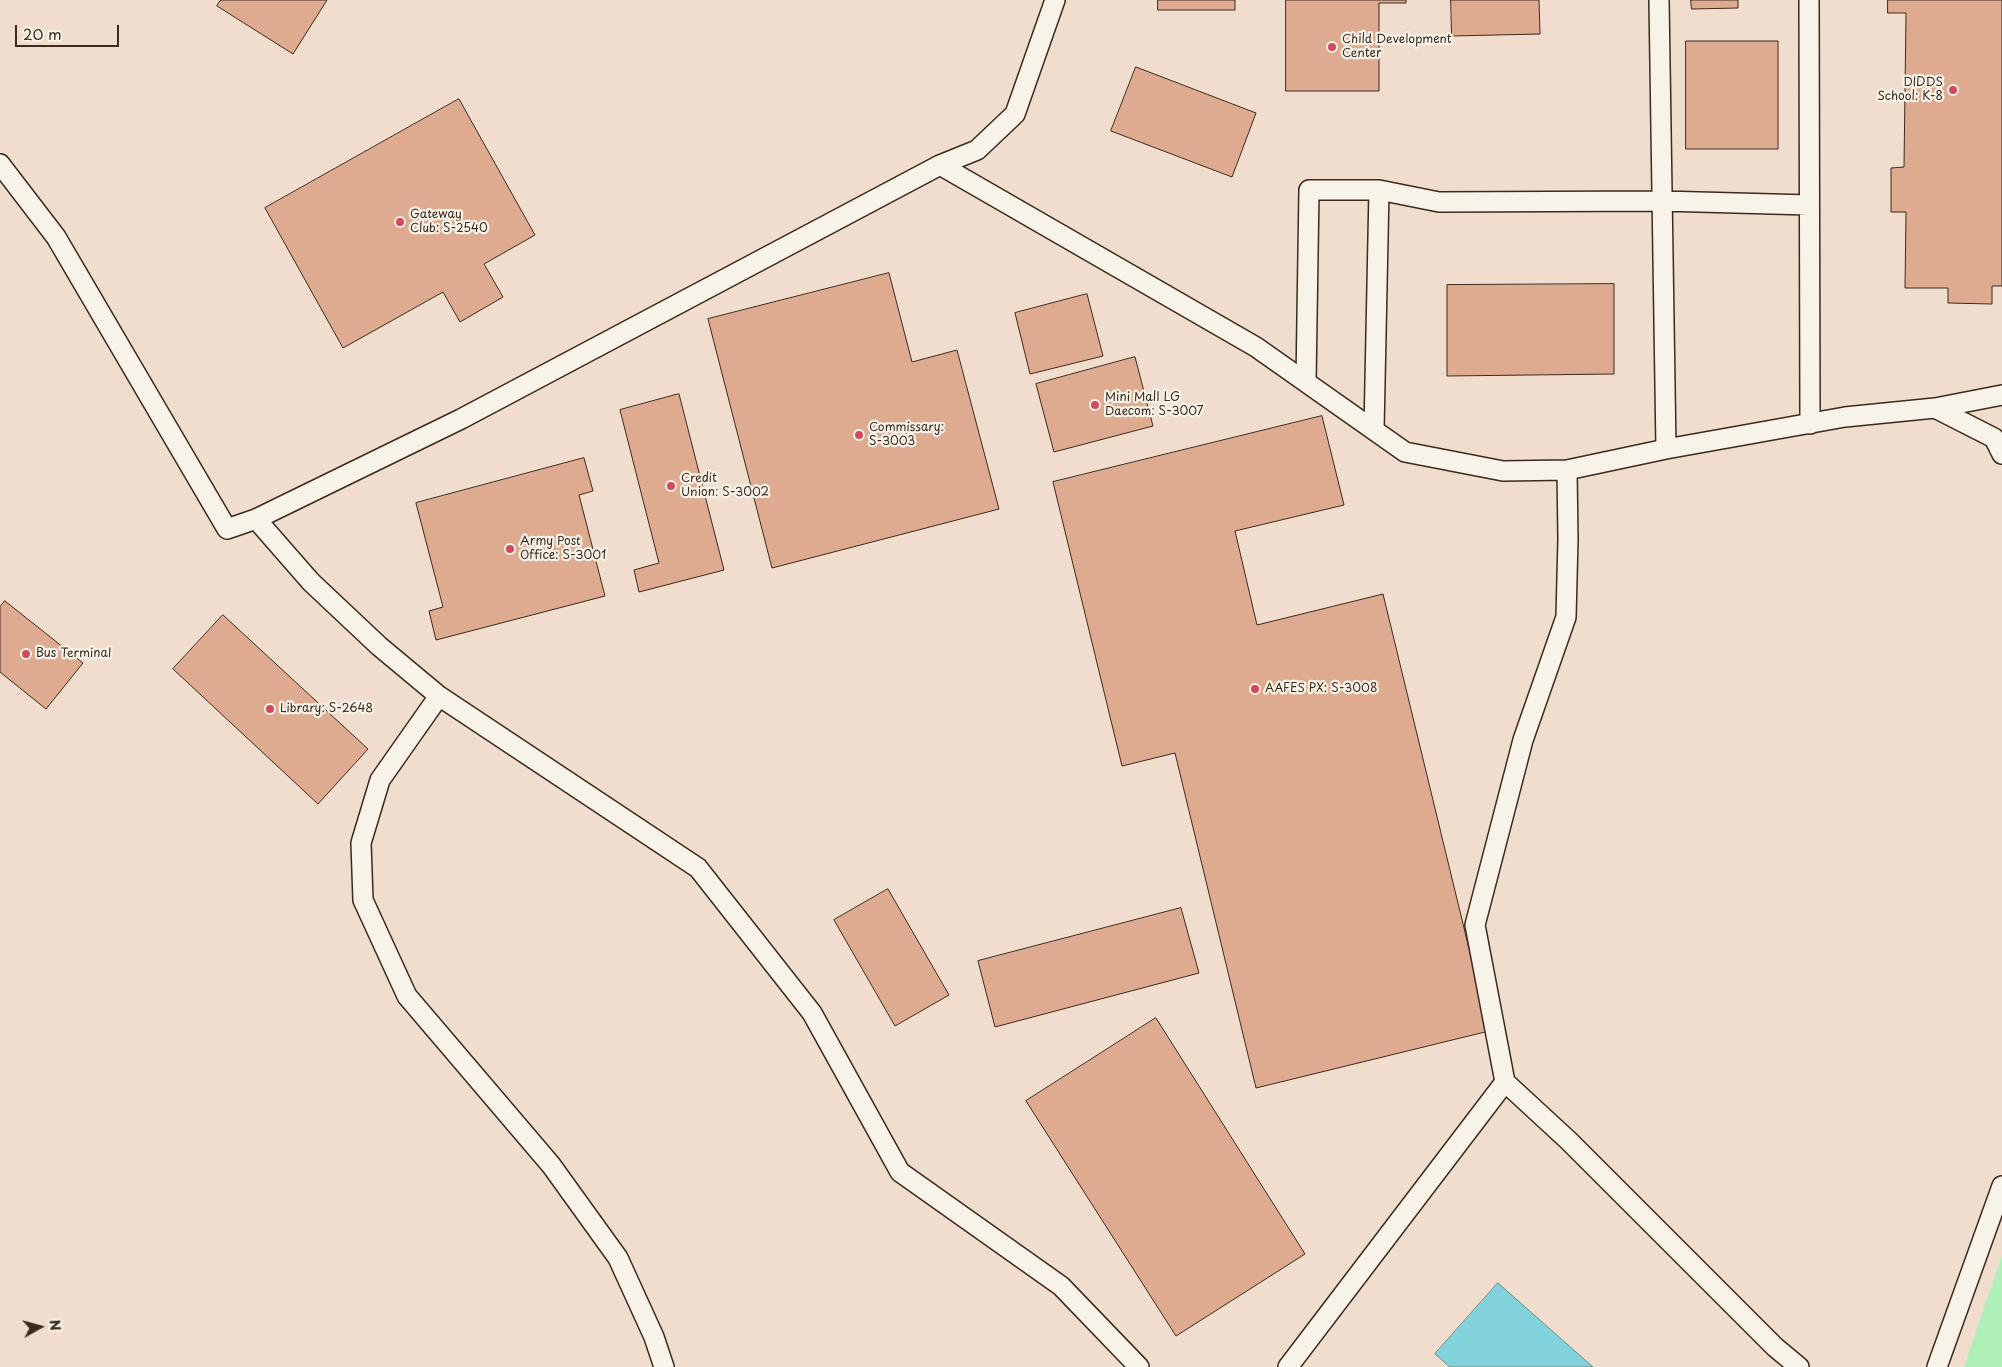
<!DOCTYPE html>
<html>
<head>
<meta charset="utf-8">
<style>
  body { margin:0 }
  #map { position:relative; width:2002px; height:1367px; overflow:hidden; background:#f0ddce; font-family:"Playpen Sans",sans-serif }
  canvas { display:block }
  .north { position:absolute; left:15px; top:1302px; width:50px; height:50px; -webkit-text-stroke:4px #f7f3e8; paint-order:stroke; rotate:83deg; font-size:14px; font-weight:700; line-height:20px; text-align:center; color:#3b2a1e }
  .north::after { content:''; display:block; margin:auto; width:18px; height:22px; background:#3b2a1e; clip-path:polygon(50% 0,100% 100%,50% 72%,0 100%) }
  .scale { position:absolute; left:15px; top:25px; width:104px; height:22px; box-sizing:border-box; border:2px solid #3b2a1e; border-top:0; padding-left:6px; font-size:15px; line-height:18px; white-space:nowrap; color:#3b2a1e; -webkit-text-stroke:4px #f7f3e8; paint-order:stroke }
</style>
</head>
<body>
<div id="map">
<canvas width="2002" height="1367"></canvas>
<div class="north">N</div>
<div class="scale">20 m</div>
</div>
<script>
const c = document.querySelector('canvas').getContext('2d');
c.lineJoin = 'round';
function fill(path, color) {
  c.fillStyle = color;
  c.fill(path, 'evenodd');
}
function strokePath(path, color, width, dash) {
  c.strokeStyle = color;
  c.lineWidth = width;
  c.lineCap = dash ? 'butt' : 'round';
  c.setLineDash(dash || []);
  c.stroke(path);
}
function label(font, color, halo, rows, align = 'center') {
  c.font = font + ' "Playpen Sans",sans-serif';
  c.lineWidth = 4.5;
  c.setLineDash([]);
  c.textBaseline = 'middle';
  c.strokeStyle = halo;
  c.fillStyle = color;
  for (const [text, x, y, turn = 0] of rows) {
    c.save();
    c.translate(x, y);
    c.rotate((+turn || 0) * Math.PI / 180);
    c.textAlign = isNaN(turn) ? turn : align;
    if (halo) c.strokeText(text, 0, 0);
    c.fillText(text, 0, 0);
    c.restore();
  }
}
fill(new Path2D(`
  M 2002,1255 L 2002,1367 L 1964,1367 Z`), '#afefb8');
const water = new Path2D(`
  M 1498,1283 L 1593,1367 L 1450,1367 L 1435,1354 Z`);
fill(water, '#82d2db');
strokePath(water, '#668f8f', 1);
const building = new Path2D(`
  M 221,0 L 327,0 L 293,54 L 217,6 Z
  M 1158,0 L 1235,0 L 1235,10 L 1158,10 Z
  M 1286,0 L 1406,0 L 1406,3 L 1379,3 L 1379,91 L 1286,91 Z
  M 1451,0 L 1539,0 L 1540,34 L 1452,36 Z
  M 1691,0 L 1738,0 L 1738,8 L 1692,9 Z
  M 1888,0 L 2002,0 L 2002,286 L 1992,286 L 1992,304 L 1948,303 L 1948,288 L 1905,288 L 1906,212 L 1891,212 L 1891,168 L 1904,167 L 1906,13 L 1888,13 Z
  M 1686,41 L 1778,41 L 1778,149 L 1686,149 Z
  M 1136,67 L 1256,113 L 1232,177 L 1111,131 Z
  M 459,99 L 535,235 L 484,264 L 503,297 L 460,322 L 443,292 L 343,348 L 265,208 Z
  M 889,273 L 912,362 L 957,350 L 999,509 L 772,568 L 708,319 Z
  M 1614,284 L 1614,374 L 1447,376 L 1447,285 Z
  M 1087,294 L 1103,356 L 1030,374 L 1015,313 Z
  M 1135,357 L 1153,426 L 1054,452 L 1036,384 Z
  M 679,394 L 724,570 L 639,592 L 634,570 L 659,563 L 620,410 Z
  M 1322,416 L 1344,505 L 1235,531 L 1257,625 L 1383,594 L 1489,1031 L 1256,1088 L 1175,753 L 1122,766 L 1053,482 Z
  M 584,458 L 593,491 L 579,495 L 605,596 L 436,640 L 429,611 L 443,607 L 416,503 Z
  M 5,601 L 83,663 L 46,709 L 0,672 L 0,607 Z
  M 223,615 L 368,749 L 318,804 L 173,669 Z
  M 888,889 L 949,995 L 895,1026 L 834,920 Z
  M 1181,908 L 1199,973 L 995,1027 L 978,961 Z
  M 1156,1018 L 1305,1254 L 1176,1336 L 1026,1101 Z`);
fill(building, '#deab91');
strokePath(building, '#3b2a1e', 1);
const service = new Path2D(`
  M 1659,0 L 1666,449
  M 1809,0 L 1810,424
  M 0,164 L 56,237 L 227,529 L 256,519 L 461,419 L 940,165 L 977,150 L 1015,114 L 1055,0
  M 940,165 L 1256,347 L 1405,452 L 1503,471 L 1567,470 L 1666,449 L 1845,417 L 1935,408 L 1994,438 L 2002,454
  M 1379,190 L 1439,202 L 1662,201 L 1809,205
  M 1306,382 L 1309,190 L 1379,190 L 1374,430
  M 1935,408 L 2002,395
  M 1567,470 L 1568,539 L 1566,617 L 1523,740 L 1475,925 L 1505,1082 L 1569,1141 L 1775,1347 L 1799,1367
  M 256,519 L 311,582 L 379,646 L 439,696 L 698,868 L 812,1013 L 900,1172 L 1061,1286 L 1139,1367
  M 439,696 L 380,780 L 361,843 L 363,900 L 407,996 L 551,1165 L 618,1258 L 654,1337 L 664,1367
  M 1288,1367 L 1505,1082
  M 1937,1367 L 2002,1186`);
strokePath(service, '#3b2a1e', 22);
strokePath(service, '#f7f3e8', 19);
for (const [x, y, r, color] of [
  [1332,47,5,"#d1495b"],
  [1953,90,5,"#d1495b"],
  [400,222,5,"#d1495b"],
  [1095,405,5,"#d1495b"],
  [859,435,5,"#d1495b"],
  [671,486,5,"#d1495b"],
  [510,549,5,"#d1495b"],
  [26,654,5,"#d1495b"],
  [1255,689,5,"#d1495b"],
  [270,709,5,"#d1495b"]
]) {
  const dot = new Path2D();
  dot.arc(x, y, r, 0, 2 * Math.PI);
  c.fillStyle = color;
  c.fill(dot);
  strokePath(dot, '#f7f3e8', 2);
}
label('12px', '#3b2a1e', '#f7f3e8', [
  ["Child Development",1342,40],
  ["Center",1342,54],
  ["DlDDS",1943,83,"right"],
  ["School: K-8",1943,97,"right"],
  ["Gateway",410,215],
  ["Club: S-2540",410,229],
  ["Mini Mall LG",1105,398],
  ["Daecom: S-3007",1105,412],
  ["Commissary:",869,428],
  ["S-3003",869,442],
  ["Credit",681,479],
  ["Union: S-3002",681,493],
  ["Army Post",520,542],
  ["Office: S-3001",520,556],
  ["Bus Terminal",36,654],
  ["AAFES PX: S-3008",1265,689],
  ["Library: S-2648",280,709]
], 'left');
</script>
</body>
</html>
